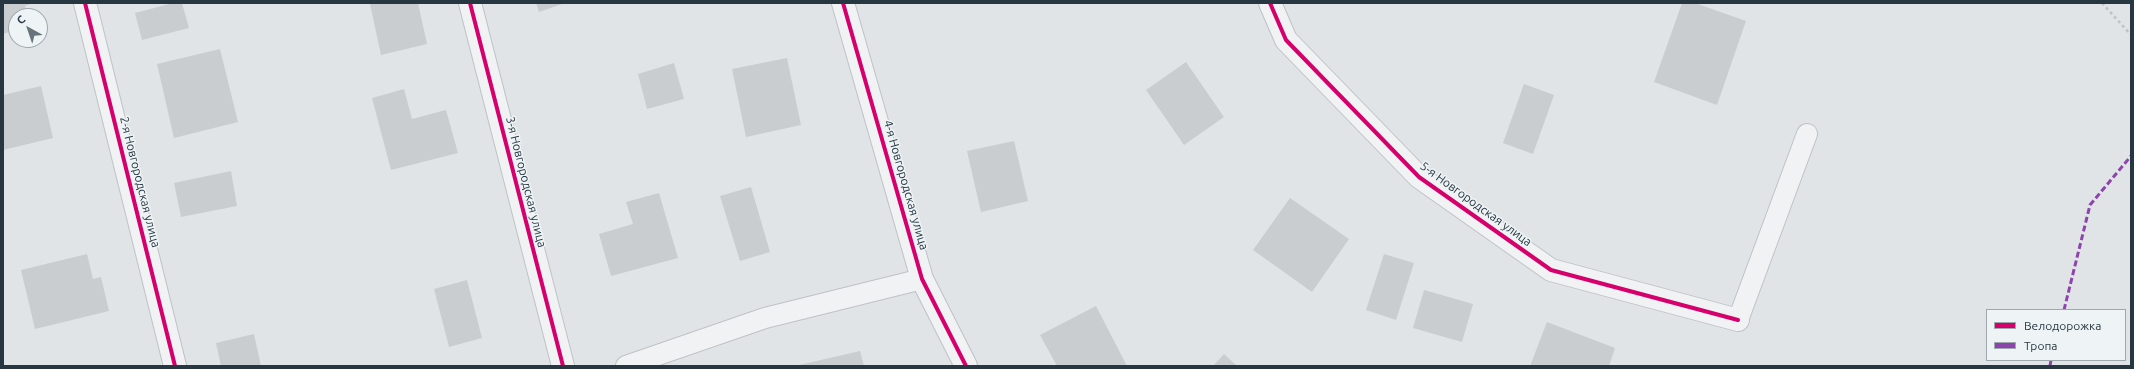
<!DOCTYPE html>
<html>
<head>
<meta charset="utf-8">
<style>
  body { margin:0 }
  #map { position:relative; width:2134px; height:369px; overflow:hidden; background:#e1e4e7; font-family:Ubuntu,sans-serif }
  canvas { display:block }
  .frame { position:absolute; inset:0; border:4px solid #273741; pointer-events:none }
  .legend { position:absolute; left:1986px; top:309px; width:140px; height:52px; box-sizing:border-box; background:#eef4f6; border:1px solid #9ea8ae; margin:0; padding:5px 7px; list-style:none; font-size:12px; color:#273741 }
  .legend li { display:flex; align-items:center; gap:8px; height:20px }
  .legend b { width:20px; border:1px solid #9ea8ae }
  .north { position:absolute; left:8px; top:8px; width:40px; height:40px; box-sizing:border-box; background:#eef4f6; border:1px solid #9ea8ae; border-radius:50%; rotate:320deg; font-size:11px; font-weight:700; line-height:16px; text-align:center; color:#273741 }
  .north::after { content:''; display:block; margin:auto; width:14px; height:18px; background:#68747b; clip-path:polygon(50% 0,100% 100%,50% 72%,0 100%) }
</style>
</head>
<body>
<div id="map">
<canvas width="2134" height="369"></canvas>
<div class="frame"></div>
<ul class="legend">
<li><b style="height:5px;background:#d6006c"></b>Велодорожка</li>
<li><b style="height:5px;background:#8e44ad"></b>Тропа</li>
</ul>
<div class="north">С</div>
</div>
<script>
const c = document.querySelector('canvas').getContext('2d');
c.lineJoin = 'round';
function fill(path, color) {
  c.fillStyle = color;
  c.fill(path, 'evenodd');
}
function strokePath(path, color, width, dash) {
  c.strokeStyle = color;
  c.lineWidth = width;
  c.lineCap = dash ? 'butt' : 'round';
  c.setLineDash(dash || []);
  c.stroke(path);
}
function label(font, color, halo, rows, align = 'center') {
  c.font = font + ' Ubuntu,sans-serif';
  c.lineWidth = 3;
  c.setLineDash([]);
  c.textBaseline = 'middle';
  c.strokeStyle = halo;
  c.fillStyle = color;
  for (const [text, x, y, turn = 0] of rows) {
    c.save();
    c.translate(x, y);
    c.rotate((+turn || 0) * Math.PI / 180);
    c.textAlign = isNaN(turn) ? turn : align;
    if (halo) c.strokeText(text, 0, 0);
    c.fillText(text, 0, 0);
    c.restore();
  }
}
fill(new Path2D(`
  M 3,3 L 34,3 L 25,6 L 28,16 L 16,16 L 16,30 L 3,34 Z
  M 173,3 L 182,3 L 189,28 L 142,40 L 135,13 Z
  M 373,3 L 418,3 L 427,44 L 381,55 L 370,4 Z
  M 536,3 L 565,3 L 539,12 Z
  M 1682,3 L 1695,3 L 1746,21 L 1717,105 L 1654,82 Z
  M 220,49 L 238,122 L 174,138 L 157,64 Z
  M 787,58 L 801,125 L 746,137 L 732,69 Z
  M 1186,62 L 1224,117 L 1184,145 L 1146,90 Z
  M 674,63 L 684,99 L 647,109 L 638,74 Z
  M 1524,84 L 1554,95 L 1533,154 L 1503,143 Z
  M 41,86 L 53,138 L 3,150 L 3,95 Z
  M 404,89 L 412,119 L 446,110 L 458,153 L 391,170 L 372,98 Z
  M 1014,141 L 1028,201 L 981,212 L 967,151 Z
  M 231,171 L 237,206 L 181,217 L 174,183 Z
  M 751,187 L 770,252 L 740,261 L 720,196 Z
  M 659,193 L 678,258 L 611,276 L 599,234 L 633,224 L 626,202 Z
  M 1290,198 L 1349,239 L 1312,292 L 1253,250 Z
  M 87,254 L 93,279 L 101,277 L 109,311 L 35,329 L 21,270 Z
  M 1384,254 L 1414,263 L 1396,320 L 1366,310 Z
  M 467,280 L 482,338 L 449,347 L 434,289 Z
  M 1424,290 L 1473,304 L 1462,342 L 1413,328 Z
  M 1096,306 L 1127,366 L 1057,366 L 1040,335 Z
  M 1547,322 L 1615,348 L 1609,366 L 1530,366 Z
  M 254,334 L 261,366 L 221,366 L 216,343 Z
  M 860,351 L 864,366 L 799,366 L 799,365 Z
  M 1224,354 L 1237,366 L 1213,366 Z`), '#c9cdcf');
const lane = new Path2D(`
  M 1738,320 L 1807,134
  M 626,366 L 765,318 L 922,279`);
const street = new Path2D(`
  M 85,3 L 175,366
  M 470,3 L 563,366
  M 843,3 L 922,279 L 966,366
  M 1270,3 L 1286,40 L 1419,177 L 1551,270 L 1738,320`);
strokePath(lane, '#bfc2c5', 22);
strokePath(street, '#bfc2c5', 24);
strokePath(new Path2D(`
  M 2102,3 L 2131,35`), '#bfc3c5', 2.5, [3, 3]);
strokePath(lane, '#f1f2f3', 20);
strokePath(street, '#f1f2f3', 22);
strokePath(new Path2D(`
  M 2064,310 L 2090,205 L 2131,156
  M 2050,366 L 2051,360`), '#8e44ad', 3, [6, 3]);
strokePath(new Path2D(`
  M 85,3 L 175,366
  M 470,3 L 563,366
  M 843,3 L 922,279 L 966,366
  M 1270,3 L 1286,40 L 1419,177 L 1551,270 L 1738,320`), '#d6006c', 4);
label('12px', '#273741', '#eef4f6', [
  ["2-я Новгородская улица",140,182,76],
  ["3-я Новгородская улица",526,182,76],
  ["4-я Новгородская улица",906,185,74],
  ["5-я Новгородская улица",1476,204,36]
]);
</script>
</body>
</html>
